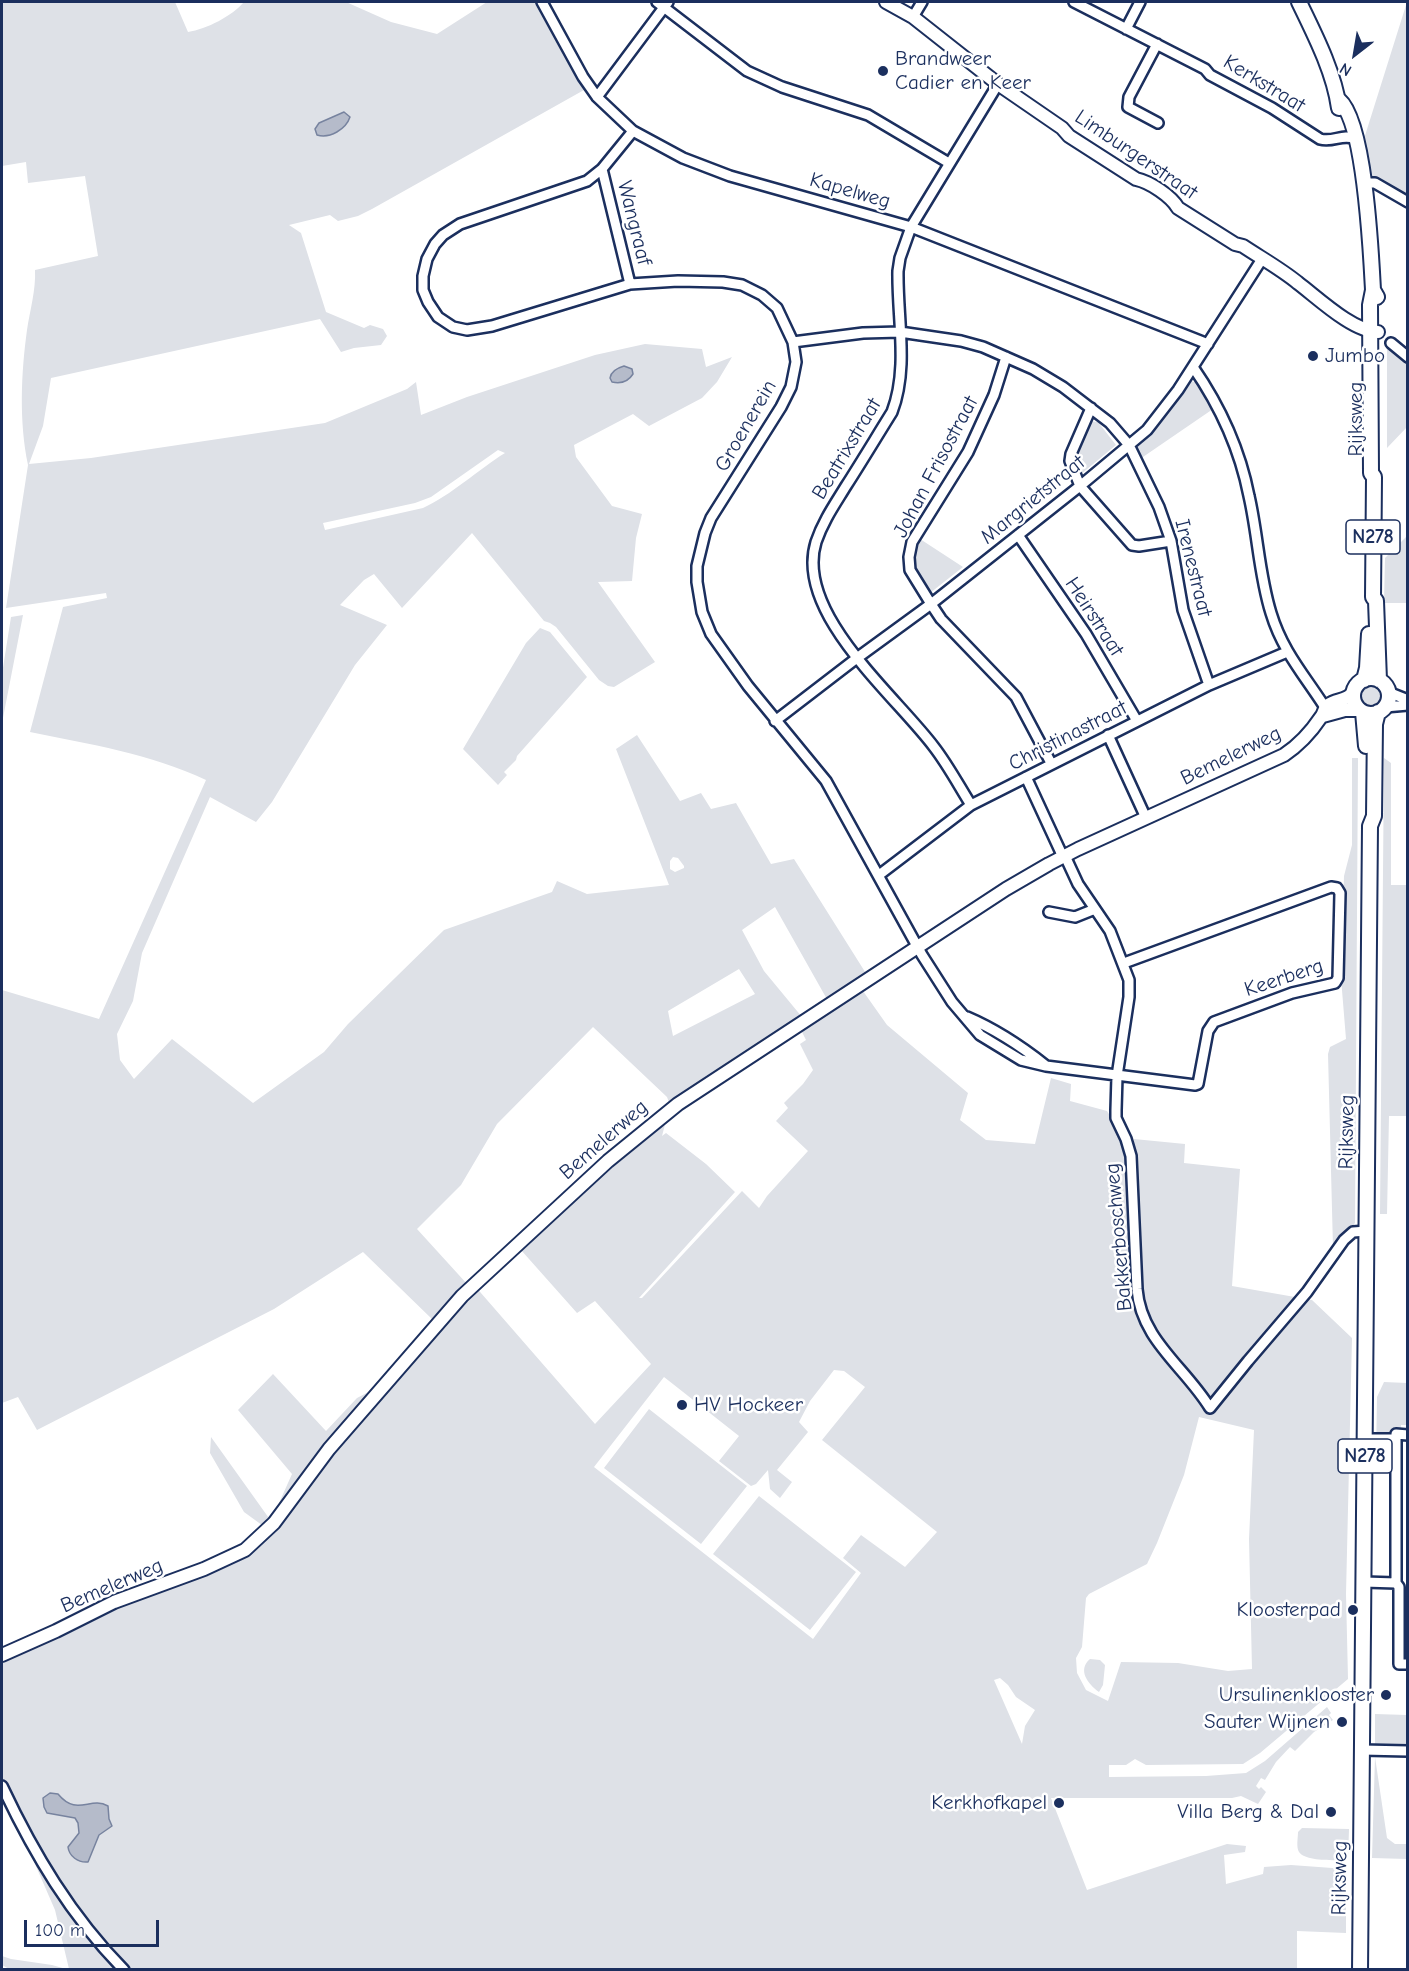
<!DOCTYPE html>
<html>
<head>
<meta charset="utf-8">
<style>
  body { margin:0 }
  #map { position:relative; width:1409px; height:1971px; overflow:hidden; background:#fff; font-family:"Comic Neue",sans-serif }
  canvas { display:block }
  .frame { position:absolute; inset:0; border:3px solid #1b2f5e; pointer-events:none }
  .north { position:absolute; left:1325px; top:24px; width:60px; height:60px; -webkit-text-stroke:4px #fff; paint-order:stroke; rotate:211deg; font-size:16px; font-weight:700; line-height:24px; text-align:center; color:#1b2f5e }
  .north::after { content:''; display:block; margin:auto; width:21px; height:27px; background:#1b2f5e; clip-path:polygon(50% 0,100% 100%,50% 72%,0 100%) }
  .scale { position:absolute; left:24px; top:1920px; width:135px; height:27px; box-sizing:border-box; border:3px solid #1b2f5e; border-top:0; padding-left:8px; font-size:18px; line-height:21px; white-space:nowrap; color:#1b2f5e; -webkit-text-stroke:4px #fff; paint-order:stroke }
</style>
</head>
<body>
<div id="map">
<canvas width="1409" height="1971"></canvas>
<div class="frame"></div>
<div class="north">N</div>
<div class="scale">100 m</div>
</div>
<script>
const c = document.querySelector('canvas').getContext('2d');
c.lineJoin = 'round';
function fill(path, color) {
  c.fillStyle = color;
  c.fill(path, 'evenodd');
}
function strokePath(path, color, width, dash) {
  c.strokeStyle = color;
  c.lineWidth = width;
  c.lineCap = dash ? 'butt' : 'round';
  c.setLineDash(dash || []);
  c.stroke(path);
}
function label(font, color, halo, rows, align = 'center') {
  c.font = font + ' "Comic Neue",sans-serif';
  c.lineWidth = 5;
  c.setLineDash([]);
  c.textBaseline = 'middle';
  c.strokeStyle = halo;
  c.fillStyle = color;
  for (const [text, x, y, turn = 0] of rows) {
    c.save();
    c.translate(x, y);
    c.rotate((+turn || 0) * Math.PI / 180);
    c.textAlign = isNaN(turn) ? turn : align;
    if (halo) c.strokeText(text, 0, 0);
    c.fillText(text, 0, 0);
    c.restore();
  }
}
fill(new Path2D(`
  M 2,2 L 175,2 L 188,32 C 207,29 232,16 244,2 L 346,2 L 391,22 L 437,34 L 487,2 L 534,2 L 584,90 L 372,209 L 358,216 L 338,221 L 330,215 L 289,225 L 301,233 L 326,312 L 364,328 L 370,325 L 383,329 L 387,336 L 381,345 L 354,348 L 341,352 L 320,319 L 51,378 L 43,426 L 29,464 L 91,458 L 325,423 L 407,389 L 416,382 L 421,415 L 467,397 L 595,355 L 645,344 L 702,349 L 706,367 L 732,357 L 717,382 L 702,398 L 649,426 L 633,414 L 574,445 L 576,457 L 612,506 L 642,514 L 636,538 L 632,581 L 598,582 L 655,662 L 614,687 L 608,686 L 599,680 L 556,627 L 550,623 L 544,621 L 472,533 L 402,608 L 374,574 L 364,580 L 340,605 L 387,625 L 355,665 L 272,802 L 256,822 L 210,797 L 142,953 L 133,1001 L 117,1034 L 120,1060 L 134,1079 L 172,1039 L 253,1103 L 324,1052 L 348,1024 L 444,930 L 552,892 L 557,881 L 587,894 L 669,885 L 616,749 L 637,735 L 680,801 L 701,793 L 711,809 L 736,803 L 771,864 L 794,859 L 867,975 L 828,1001 L 775,907 L 742,930 L 764,971 L 802,1017 L 670,1105 L 662,1136 L 666,1133 L 706,1164 L 735,1192 L 639,1298 L 642,1298 L 742,1191 L 759,1208 L 767,1196 L 808,1151 L 776,1121 L 788,1108 L 784,1103 L 803,1084 L 813,1070 L 800,1044 L 806,1040 L 801,1030 L 863,991 L 887,1025 L 968,1093 L 960,1120 L 986,1140 L 1035,1144 L 1051,1078 L 1071,1084 L 1070,1101 L 1107,1111 L 1133,1152 L 1134,1139 L 1185,1144 L 1184,1163 L 1240,1169 L 1232,1286 L 1312,1300 L 1352,1338 L 1346,1594 L 1348,1679 L 1260,1753 L 1243,1764 L 1146,1765 L 1135,1759 L 1126,1765 L 1109,1765 L 1109,1777 L 1206,1776 L 1246,1773 L 1265,1761 L 1327,1707 L 1331,1713 L 1329,1715 L 1333,1720 L 1314,1732 L 1295,1751 L 1290,1747 L 1276,1762 L 1265,1780 L 1261,1778 L 1256,1786 L 1259,1789 L 1261,1787 L 1266,1792 L 1258,1804 L 1241,1796 L 1232,1798 L 1051,1798 L 1087,1890 L 1227,1844 L 1246,1846 L 1245,1852 L 1224,1855 L 1226,1884 L 1263,1874 L 1264,1867 L 1291,1865 L 1346,1869 L 1346,1933 L 1297,1931 L 1297,1969 L 69,1969 L 55,1910 L 25,1841 L 2,1796 L 2,1652 L 227,1557 L 266,1528 L 244,1512 L 210,1453 L 211,1437 L 271,1521 L 292,1474 L 238,1410 L 273,1374 L 326,1431 L 357,1398 L 405,1373 L 474,1285 L 595,1424 L 651,1364 L 595,1301 L 577,1313 L 513,1241 L 628,1136 L 670,1105 L 667,1097 L 593,1027 L 497,1124 L 461,1185 L 417,1229 L 468,1285 L 434,1321 L 363,1252 L 274,1309 L 37,1430 L 18,1397 L 2,1403 L 2,990 L 99,1019 L 206,780 C 151,754 89,744 30,732 L 63,607 L 107,598 L 106,593 L 6,608 L 28,465 C 19,422 21,373 27,330 C 30,310 36,290 35,270 L 98,256 L 85,176 L 28,183 L 26,162 L 2,166 ZM 498,450 L 505,453 C 479,469 450,496 423,508 L 325,530 L 323,523 L 415,503 L 431,497 ZM 673,857 L 678,858 L 684,866 L 684,868 L 675,872 L 670,869 L 670,861 ZM 739,969 L 755,994 L 673,1036 L 668,1011 ZM 834,1370 L 844,1371 L 865,1387 L 822,1440 L 937,1532 L 905,1567 L 861,1535 L 843,1558 L 861,1573 L 813,1639 L 594,1467 L 664,1377 L 739,1436 L 719,1461 L 751,1486 L 756,1484 L 768,1470 L 770,1489 L 780,1498 L 792,1482 L 777,1470 L 808,1432 L 799,1422 L 810,1401 ZM 1199,1417 L 1254,1430 L 1249,1539 L 1252,1669 L 1228,1671 L 1178,1663 L 1121,1662 L 1108,1701 L 1086,1690 L 1077,1673 L 1076,1658 L 1082,1647 L 1086,1598 L 1089,1594 L 1147,1564 L 1157,1543 L 1184,1475 ZM 1000,1678 L 1008,1685 L 1016,1697 L 1035,1710 L 1025,1726 L 1022,1744 L 994,1680 Z
  M 1407,2 L 1407,198 L 1370,175 L 1363,142 Z
  M 1387,345 L 1408,363 L 1407,427 L 1387,448 Z
  M 1191,381 C 1205,384 1207,397 1213,409 L 1140,459 L 1136,448 L 1137,443 L 1161,419 Z
  M 1089,421 L 1098,422 L 1116,445 L 1080,475 C 1065,454 1078,441 1089,421 Z
  M 1407,536 L 1407,603 L 1384,603 L 1385,558 Z
  M 917,537 L 963,567 L 930,593 C 913,578 908,558 917,537 Z
  M 23,615 L 2,723 L 2,674 L 11,617 Z
  M 540,628 L 550,632 L 587,677 L 517,756 L 516,760 L 504,772 L 507,775 L 498,785 L 463,749 L 526,643 Z
  M1359 696a11 11 0 1 1 22 0a11 11 0 1 1-22 0Z
  M 1352,758 L 1358,758 L 1355,1223 L 1333,1248 L 1328,1054 L 1330,1047 L 1346,1039 L 1341,978 L 1344,876 L 1352,845 Z
  M 1384,758 L 1391,763 L 1391,885 L 1408,885 L 1407,1116 L 1389,1116 L 1387,1214 L 1380,1214 Z
  M 1384,1382 L 1407,1383 L 1407,1425 L 1401,1425 L 1400,1458 L 1376,1457 L 1377,1397 Z
  M 649,1409 L 747,1486 L 701,1544 L 604,1468 Z
  M 759,1496 L 856,1572 L 810,1630 L 713,1554 Z
  M 1090,1659 L 1100,1660 L 1105,1665 L 1103,1685 L 1099,1692 C 1088,1684 1077,1670 1090,1659 Z
  M 1375,1714 L 1407,1715 L 1407,1747 L 1375,1746 Z
  M 1375,1757 L 1387,1838 L 1395,1844 L 1407,1844 L 1407,1859 L 1372,1858 Z
  M 1302,1828 L 1349,1829 L 1348,1860 C 1337,1860 1306,1862 1299,1852 C 1296,1847 1298,1838 1298,1832 Z
  M 2,1956 L 11,1959 L 52,1965 L 66,1969 L 9,1969 L 2,1965 Z`), '#dee1e7');
const water = new Path2D(`
  M 344,112 L 350,117 C 346,129 330,139 317,135 L 315,129 L 319,123 Z
  M 624,366 L 632,369 L 633,374 C 628,382 621,384 612,382 L 610,378 C 611,371 617,368 624,366 Z
  M 50,1793 L 58,1794 C 77,1817 90,1796 108,1806 L 109,1819 L 112,1826 L 99,1835 L 88,1862 C 78,1863 69,1856 68,1847 L 79,1833 L 78,1823 L 75,1818 L 47,1813 L 44,1807 L 43,1798 Z`);
fill(water, '#b5bbca');
strokePath(water, '#77839f', 1.5);
const street = new Path2D(`
  M 542,2 L 583,77 L 597,97 L 633,131 L 683,158 L 730,176 L 911,227 L 1208,344
  M 657,2 L 747,71 L 782,87 L 868,115 L 949,163
  M 1074,2 L 1205,69 L 1210,75 L 1272,108 L 1320,139 C 1333,143 1343,133 1355,139
  M 913,17 L 922,2
  M 1126,29 L 1140,2
  M 1157,44 L 1129,97 L 1128,107 L 1158,123
  M 597,97 L 668,2
  M 633,131 L 602,169 L 587,181 L 460,224 L 443,235 L 435,244 L 427,259 L 423,276 L 423,290 L 428,302 L 438,317 L 453,327 L 467,330 L 492,326 L 630,284 L 678,281 L 723,282 L 742,285 L 762,295 L 777,308 L 793,342 L 796,362 L 791,387 L 781,407 L 711,518 L 705,533 L 697,566 L 697,582 L 702,612 L 711,634 L 748,686 L 826,781 L 922,955 L 952,1002 L 980,1035 L 1021,1060 L 1046,1066 L 1195,1085 L 1198,1084 L 1208,1031 L 1214,1022 L 1292,993 L 1335,983 L 1338,978 L 1340,893 L 1337,888 L 1331,887 L 1124,963
  M 602,169 L 630,284
  M 1365,183 L 1375,183 L 1408,202
  M 793,342 L 863,333 L 900,332 L 961,341 L 983,347 L 1033,369 L 1063,387 L 1110,423 L 1129,445 L 1159,507 L 1171,541 L 1183,610 L 1209,685
  M 1391,343 L 1408,357
  M 1006,357 L 994,395 L 968,452 L 912,542 L 909,557 L 910,570 L 931,604 L 941,619 L 1016,697 L 1051,763
  M 1193,367 C 1220,406 1240,450 1249,496 C 1258,535 1259,575 1271,613 C 1283,653 1307,678 1328,712
  M 1091,408 L 1071,454 L 1070,461 L 1080,486 L 1132,545 L 1139,546 L 1171,541
  M 1018,535 L 1086,634 L 1137,721
  M 1388,692 L 1408,700
  M 1385,707 L 1408,705
  M 775,721 L 857,658 L 931,604 L 1080,486 L 1147,430 L 1178,390 L 1262,259
  M 1108,735 L 1146,818
  M 1026,777 L 1063,857
  M 971,805 C 959,786 948,765 934,747 C 896,696 794,613 816,542 C 823,521 835,504 846,486 C 862,461 877,436 892,412 C 909,368 897,317 898,271 L 900,258 L 911,227 L 998,84
  M 1065,856 L 1078,884 L 1110,931 L 1129,980 L 1129,997 L 1117,1076 L 1116,1110 L 1116,1118 L 1126,1139 L 1131,1156 L 1137,1289 C 1141,1340 1185,1367 1210,1408 L 1248,1361 L 1307,1292 L 1344,1240 L 1353,1232 L 1367,1231
  M 879,875 L 971,805 L 1209,685 L 1287,652
  M 1049,912 L 1075,917 L 1095,909
  M 967,1017 C 995,1029 1021,1046 1045,1065
  M 1365,1439 L 1396,1439 L 1396,1583 L 1399,1587 L 1399,1664 L 1408,1664
  M 1396,1439 L 1396,1434 L 1408,1435
  M 1364,1582 L 1396,1583
  M 1362,1750 L 1408,1751
  M 2,1786 C 34,1854 71,1916 124,1970`);
const secondary = new Path2D(`
  M 886,2 L 913,17 L 998,84 L 1062,128 L 1069,136 L 1136,179 C 1150,182 1171,196 1178,208 L 1235,244 L 1243,246 C 1261,258 1281,269 1298,283 C 1318,298 1352,331 1378,332
  M 1323,716 L 1345,710 L 1359,710
  M 2,1655 L 56,1631 L 114,1602 L 204,1569 L 245,1550 L 274,1523 L 329,1449 L 462,1296 L 608,1161 L 678,1104 L 1006,889 L 1049,864 L 1078,849 L 1284,755 C 1299,745 1311,732 1321,717 C 1324,714 1324,708 1328,705 C 1336,699 1346,701 1353,693`);
const primary = new Path2D(`
  M 1299,2 C 1315,35 1334,72 1339,108
  M 1339,100 C 1365,122 1371,253 1373,290 L 1377,297
  M 1373,290 L 1370,305 L 1371,473 L 1374,477 L 1373,597 L 1376,601 L 1379,680
  M1353 696a18 18 0 1 1 36 0a18 18 0 1 1-36 0Z
  M 1364,680 L 1367,668 L 1369,634
  M 1363,712 L 1366,746
  M 1360,1970 L 1370,826 L 1374,816 L 1375,724 L 1378,712`);
strokePath(street, '#1b2f5e', 14);
strokePath(secondary, '#1b2f5e', 16);
strokePath(primary, '#1b2f5e', 18);
strokePath(street, '#fff', 9);
strokePath(secondary, '#fff', 12);
strokePath(primary, '#fff', 14);
for (const [x, y, r, color] of [
  [883,71,6,"#1b2f5e"],
  [1313,356,6,"#1b2f5e"],
  [682,1405,6,"#1b2f5e"],
  [1353,1610,6,"#1b2f5e"],
  [1386,1695,6,"#1b2f5e"],
  [1342,1722,6,"#1b2f5e"],
  [1059,1803,6,"#1b2f5e"],
  [1331,1812,6,"#1b2f5e"]
]) {
  const dot = new Path2D();
  dot.arc(x, y, r, 0, 2 * Math.PI);
  c.fillStyle = color;
  c.fill(dot);
  strokePath(dot, '#fff', 2);
}
for (const [x, y, w] of [
  [1373,537,54],
  [1365,1456,54]
]) {
  const box = new Path2D();
  box.roundRect(x - w / 2, y - 17, w, 34, 4.5);
  c.fillStyle = '#fff';
  c.fill(box);
  strokePath(box, '#1b2f5e', 1.5);
}
label('bold 20px', '#1b2f5e', null, [
  ["N278",1373,537],
  ["N278",1365,1456]
]);
label('21px', '#1b2f5e', '#fff', [
  ["Brandweer",895,59,"left"],
  ["Cadier en Keer",895,83,"left"],
  ["Jumbo",1325,356,"left"],
  ["HV Hockeer",694,1405,"left"],
  ["Kloosterpad",1341,1610],
  ["Ursulinenklooster",1374,1695],
  ["Sauter Wijnen",1330,1722],
  ["Kerkhofkapel",1047,1803],
  ["Villa Berg & Dal",1319,1812]
], 'right');
label('21px', '#1b2f5e', '#fff', [
  ["Kerkstraat",1264,84,31],
  ["Limburgerstraat",1136,155,34],
  ["Kapelweg",850,191,16],
  ["Wangraaf",634,223,76],
  ["Rijksweg",1356,419,-90],
  ["Groenerein",746,426,-60],
  ["Beatrixstraat",847,449,-59],
  ["Johan Frisostraat",936,467,-62],
  ["Margrietstraat",1033,500,-39],
  ["Irenestraat",1193,568,76],
  ["Heirstraat",1094,617,57],
  ["Christinastraat",1068,736,-27],
  ["Bemelerweg",1231,756,-26],
  ["Keerberg",1284,978,-18],
  ["Rijksweg",1347,1132,-89],
  ["Bemelerweg",604,1140,-41],
  ["Bakkerboschweg",1119,1237,-95],
  ["Bemelerweg",112,1586,-23],
  ["Rijksweg",1340,1878,-89]
]);
</script>
</body>
</html>
